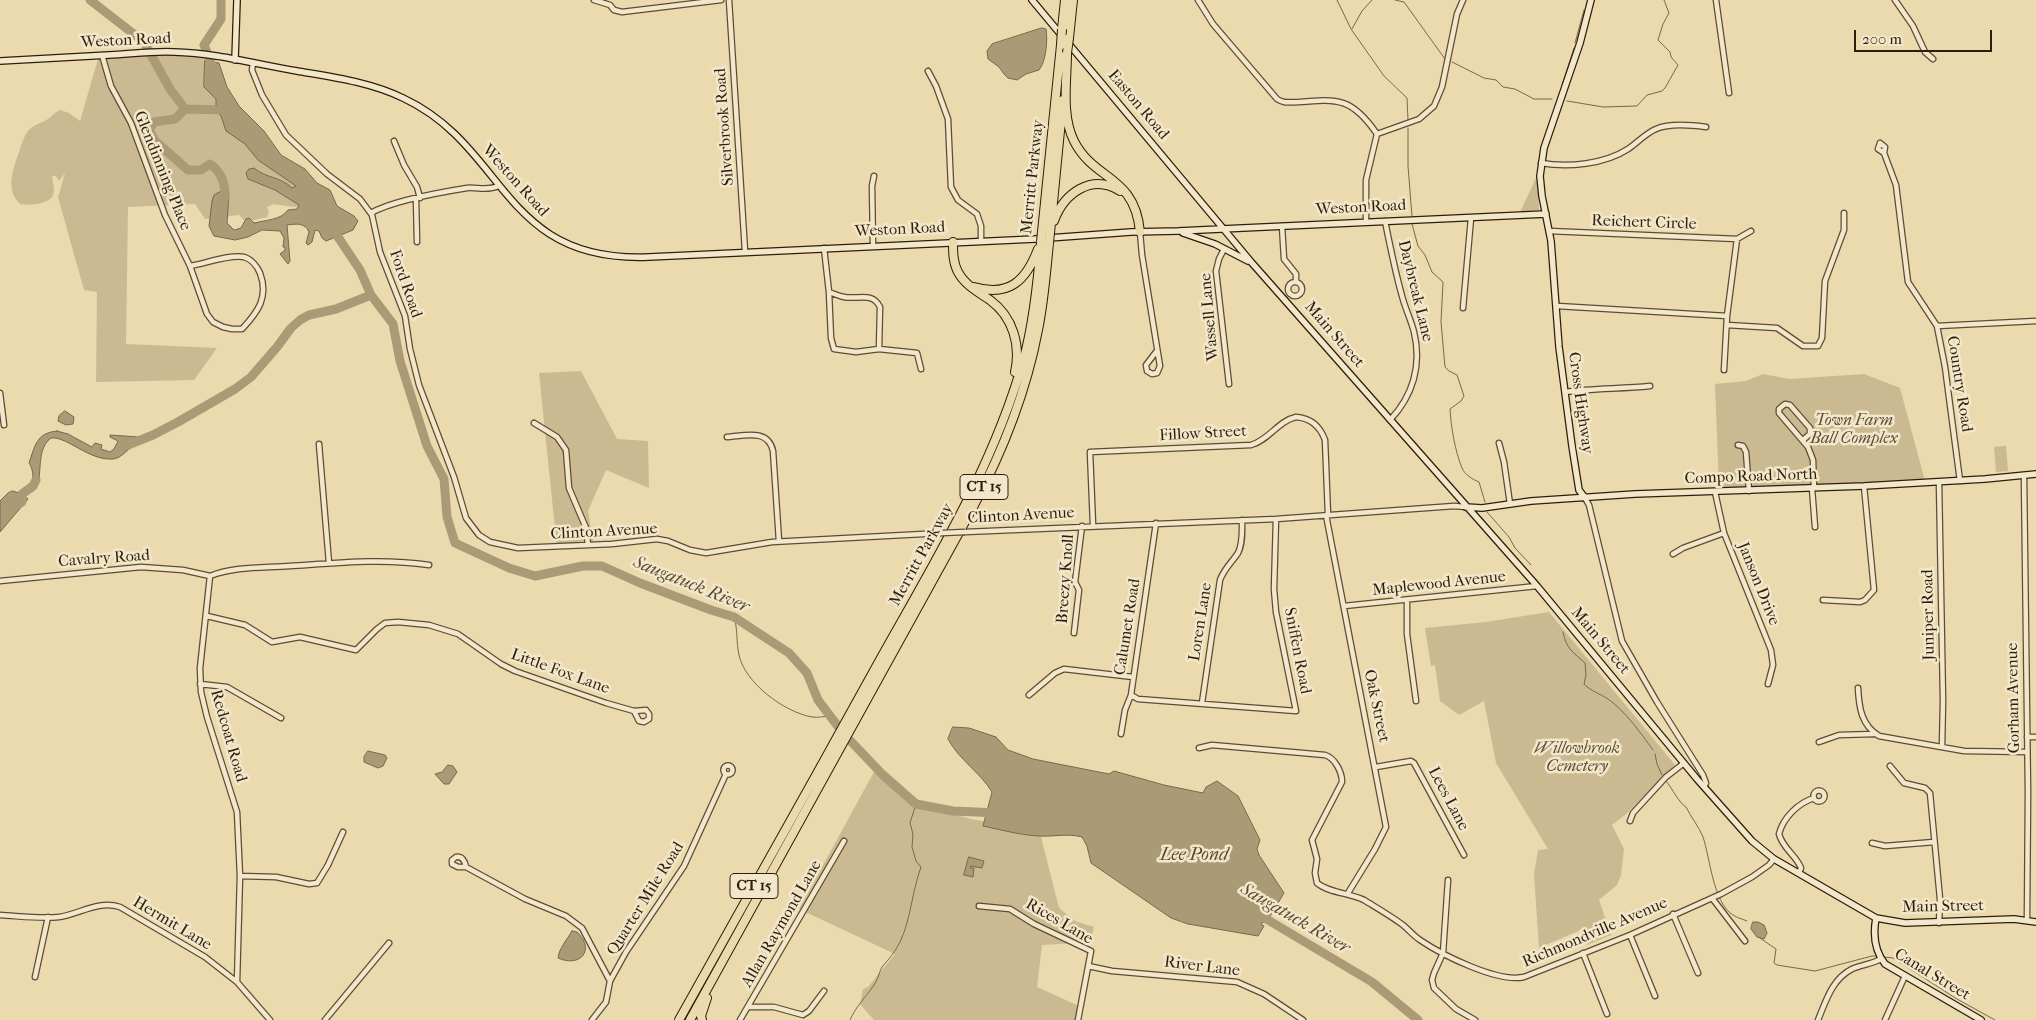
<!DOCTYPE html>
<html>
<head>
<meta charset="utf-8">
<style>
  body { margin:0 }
  #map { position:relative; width:2036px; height:1020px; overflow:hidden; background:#ebdaad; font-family:"IM FELL French Canon",serif }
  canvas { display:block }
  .scale { position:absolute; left:1854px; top:30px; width:138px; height:22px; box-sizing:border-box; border:2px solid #2e1d0a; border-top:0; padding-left:6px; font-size:15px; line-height:18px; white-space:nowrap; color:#2e1d0a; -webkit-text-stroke:4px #f2e7ca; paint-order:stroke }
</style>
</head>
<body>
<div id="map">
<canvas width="2036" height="1020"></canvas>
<div class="scale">200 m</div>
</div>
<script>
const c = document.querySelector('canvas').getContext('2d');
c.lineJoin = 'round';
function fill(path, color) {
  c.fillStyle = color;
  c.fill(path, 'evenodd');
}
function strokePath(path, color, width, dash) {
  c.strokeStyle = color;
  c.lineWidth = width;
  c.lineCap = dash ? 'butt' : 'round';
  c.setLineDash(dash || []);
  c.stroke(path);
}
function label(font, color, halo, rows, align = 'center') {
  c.font = font + ' "IM FELL French Canon",serif';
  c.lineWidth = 5;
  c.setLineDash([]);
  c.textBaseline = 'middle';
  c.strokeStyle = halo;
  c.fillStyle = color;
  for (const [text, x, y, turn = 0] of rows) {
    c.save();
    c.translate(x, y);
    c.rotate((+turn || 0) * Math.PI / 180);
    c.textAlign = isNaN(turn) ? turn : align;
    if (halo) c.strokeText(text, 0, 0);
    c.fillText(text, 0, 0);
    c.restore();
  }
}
fill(new Path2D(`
  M 137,51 L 209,54 L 214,63 L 213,79 L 293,180 L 297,189 C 282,185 266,170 252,172 L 260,182 L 298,203 L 302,208 L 273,204 L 267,207 L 269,212 L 267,217 L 246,222 L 239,215 L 205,219 L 195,204 L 128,207 L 126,344 L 217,348 L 194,380 L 96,382 L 97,292 L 84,290 L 58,197 L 65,173 L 59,181 L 56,176 L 53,176 L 52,178 C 56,195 55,200 37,204 C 30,205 26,205 20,204 C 4,189 14,167 20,149 C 22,143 24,136 28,131 C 33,125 41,123 48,119 C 52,116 55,112 60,110 L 69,113 L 80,121 L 100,52 Z
  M 1537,176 L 1539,210 L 1520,212 Z
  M 581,371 L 617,439 L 648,441 L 649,488 L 606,470 L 588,511 L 594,546 L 557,548 L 539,373 Z
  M 1763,374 L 1789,379 L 1864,374 L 1900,388 L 1925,481 L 1858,485 L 1719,488 L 1715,384 L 1746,381 Z
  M 2006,446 L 2008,471 L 1996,472 L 1994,447 Z
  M 1549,612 L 1675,765 L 1625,815 L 1612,825 L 1624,849 L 1621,875 L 1617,885 L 1599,900 L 1611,935 L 1587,945 L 1583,929 L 1539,948 L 1534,874 L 1538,850 L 1548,849 L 1496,763 L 1484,701 L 1459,715 L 1440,701 L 1435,665 L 1431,666 L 1425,628 L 1486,622 Z
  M 875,770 C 900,795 948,816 983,821 C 994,822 1004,821 1015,823 C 1023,824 1032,829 1040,833 L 1059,908 L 1075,921 L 1094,927 L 1090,945 L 1078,943 L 1042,945 L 1037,987 L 1079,1006 L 1077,1020 L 874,1020 L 860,1004 L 863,989 L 868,987 L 895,954 L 799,909 Z`), '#cbba91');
const water = new Path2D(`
  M 1042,28 L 1046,29 C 1048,40 1046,62 1039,70 L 1026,74 L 1017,80 L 1008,78 L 1004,74 L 999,67 L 988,59 L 987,51 L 992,44 Z
  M 205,61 L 219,63 L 227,87 L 239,106 L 264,131 L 281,155 L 305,169 L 317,183 L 330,190 L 337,206 L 354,216 L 358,221 L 353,230 L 326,241 L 322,238 L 319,231 L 315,230 L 312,242 L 308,245 L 306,243 L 309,232 C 305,222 295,224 287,225 L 290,261 L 288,264 L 280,254 L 285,250 L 285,247 L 283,247 L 284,238 L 280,231 L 262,230 L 248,237 L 235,240 L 214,236 L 209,226 L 212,201 L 214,195 L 223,190 L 229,193 L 227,223 L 234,230 L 241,228 L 246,219 L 249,218 L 254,223 C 266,220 281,220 288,210 L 297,209 L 299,205 L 275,190 L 248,179 L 246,173 L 249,169 L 254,168 C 265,178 282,177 292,188 L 296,186 L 258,160 L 245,144 L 226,131 L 221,116 L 216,111 L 216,99 L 204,87 Z
  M 65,411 L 74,417 L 73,424 L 66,425 L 58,421 L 59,416 Z
  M 57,431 L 68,434 L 92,447 L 95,443 L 102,445 L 101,449 L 110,452 L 114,449 L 118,441 L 110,437 L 110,435 L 139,437 L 139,443 C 129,446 123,458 113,459 C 89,461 67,436 51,438 C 33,451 46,484 32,492 L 30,489 C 34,481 34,470 29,463 C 35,446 36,433 57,431 Z
  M 13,491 L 22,494 L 28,499 L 0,532 L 0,501 L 8,493 Z
  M 953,727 L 969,728 L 996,737 L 1008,750 L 1033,759 L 1109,774 L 1114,771 L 1164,785 L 1203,793 L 1206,787 L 1217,781 L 1238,796 L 1260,840 L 1257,849 L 1259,855 L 1284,893 L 1266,923 L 1263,922 L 1261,924 L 1264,926 L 1258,936 L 1188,924 L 1171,918 L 1091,863 L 1087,846 L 1082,837 C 1068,833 1053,837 1039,836 C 1020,835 1002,830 983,826 L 992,792 C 980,772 959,760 948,739 Z
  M 368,751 L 385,755 L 387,758 L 383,766 L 378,768 L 364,762 L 364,757 Z
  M 448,765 L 453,766 L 457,772 L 449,784 L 444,784 L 435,774 L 442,772 Z
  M 969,857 L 984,861 L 982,868 L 971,866 L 970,868 L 974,868 L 973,877 L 964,875 Z
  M 1753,922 L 1758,922 L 1764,925 L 1767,933 L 1764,939 L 1757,937 L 1751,929 Z
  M 572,931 L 577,932 C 596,950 580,968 558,958 C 559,948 567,940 572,931 Z`);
fill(water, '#ab9a76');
strokePath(water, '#79684b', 1);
strokePath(new Path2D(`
  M 1337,0 L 1351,29 L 1384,76 L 1407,98 L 1408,120
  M 1395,0 L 1404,2 L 1445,59
  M 1352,29 L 1362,11 L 1372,0
  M 1575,43 L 1584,10
  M 1452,62 L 1484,78 L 1496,80 L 1503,87 L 1515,89 L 1534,99 L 1552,99
  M 1562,85 L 1574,48
  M 1567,101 L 1603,107 L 1637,106 L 1647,95 L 1662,91 L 1665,88 L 1678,65 L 1671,57 L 1670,52 L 1658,40 L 1663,24 L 1669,13 L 1664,0
  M 1408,128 L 1408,166 L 1412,216
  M 1412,224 L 1418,246 L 1425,255 L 1432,272 L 1443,282 L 1441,322 L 1445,367 L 1449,371 L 1457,375 L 1464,396 L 1461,401 L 1450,409 C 1451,427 1455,451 1462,468 C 1465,475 1472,479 1479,482 L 1485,502
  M 1487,512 L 1509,537 L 1515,548 L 1531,565
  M 734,617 C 738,629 736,642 739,655 C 745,683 784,712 812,717 C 818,718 825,716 831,716
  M 1563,632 C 1566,649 1574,653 1585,663 L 1586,675 L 1584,684 C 1592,692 1599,693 1608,699 C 1625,711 1640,732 1653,750
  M 1655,754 L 1657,764 L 1662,775
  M 1666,781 C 1672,788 1679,803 1686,807 C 1691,817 1699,827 1703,837 C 1710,857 1713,903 1733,915 C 1737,918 1743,919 1747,921
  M 1760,938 L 1776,949 L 1774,963 L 1777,965 L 1815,971 L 1872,956 L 1878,956
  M 1884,957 L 1893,958 L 1957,999 L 1995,1020
  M 850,1020 C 856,1006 866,997 874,985 C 878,980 879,972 882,967 C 889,959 895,952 900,942 C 911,919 912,891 921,867 L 916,861 L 912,847 L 913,834 L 910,823 L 916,804`), '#79684b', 1);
strokePath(new Path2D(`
  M 90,0 L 144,42 L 170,89 L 185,109
  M 215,73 L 204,45 L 221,19 L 221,0
  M 224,200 C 227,187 222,172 210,164 L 201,170 L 188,170 L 155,141 L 149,130 L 154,122 L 175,119 L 185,109 L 227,110
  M 332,228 L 360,270 L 371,295 L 393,324 L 400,361 L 427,446 L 444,479 L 447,517 L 455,543 L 509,568 L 535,576 L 583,566 L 602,566 L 640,583 L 711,610 L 734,617 L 789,653 L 807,673 L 818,700 L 843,733 L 883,775 L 916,804 L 953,811 L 999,813
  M 128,445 L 153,435 L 178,422 L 235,389 L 251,377 L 277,347 L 291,328 L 300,320 L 309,315 L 336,309 L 371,295
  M 19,504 L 22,502 L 22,494 L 33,486 L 36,480
  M 1258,914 L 1372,982 L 1418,1020`), '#ab9a76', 9);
const street = new Path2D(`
  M 594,0 L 610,5 L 614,10 L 622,12 L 721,0
  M 729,0 L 745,251
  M 1198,0 L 1213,24 L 1277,99 C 1284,104 1291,102 1299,102 C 1339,98 1353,99 1377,134
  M 1716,0 L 1729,93
  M 1895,0 L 1913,26 L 1925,52 L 1933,59
  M 102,55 L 111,86 L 131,123 L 165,215 L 190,266 L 207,314 L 213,322 L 223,327 L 232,329 L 242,329 C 258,312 269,297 260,273 C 257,266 251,259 244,257 C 230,254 204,264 190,266
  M 253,63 L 252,70 L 262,95 L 286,135 L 327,174 L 360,199 L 372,215 L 380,252 L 405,316 L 410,349 L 419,385 L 454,477 L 466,518 L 479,535 L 490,542 L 518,548 L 612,544 L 657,539 L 668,541 L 690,550 L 706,553 L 772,542 L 942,533
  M 928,71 L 936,86 L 948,119 L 951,187 L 958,200 L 977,214 L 981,226 L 981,241
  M 394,141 L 404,165 L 417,187 L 420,198
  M 1884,153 L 1885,147 L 1880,143 L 1878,149 L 1884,153 L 1896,185 L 1908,282 L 1937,326 L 1945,367 L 1960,481
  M 1541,163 C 1568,168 1605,164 1628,149 C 1637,143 1646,133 1656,129 C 1670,123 1691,125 1706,127
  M 416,199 L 417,242
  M 371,213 C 392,201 442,192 467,188 C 477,187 488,191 498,186
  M 1385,221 C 1390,246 1395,271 1402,296 C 1405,308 1411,320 1414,332 C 1422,365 1413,396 1390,420
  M 1366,222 L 1366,180 L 1377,134 L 1419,119 L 1434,106 L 1442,87 L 1457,14 L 1463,0
  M 1282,226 L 1284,259 L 1296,274 L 1296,282
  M 1549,231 L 1737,239 L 1751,231
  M 1140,232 L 1142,255 L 1160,366 L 1157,373 L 1152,374 L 1147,371 L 1146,365 L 1156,352
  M 873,245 L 872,186 L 874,176
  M 824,248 L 829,292 L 831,338 L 834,349 L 856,352 L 879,349 L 880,307 C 872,291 857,300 844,297 C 839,296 834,294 829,292
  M 1224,249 L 1219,259 L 1216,271 L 1229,384
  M1288 289a7 7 0 1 1 14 0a7 7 0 1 1-14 0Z
  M 1557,306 L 1727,316
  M 1463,308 L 1471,218
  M 1727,325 L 1777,328 L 1803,346 L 1818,346 L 1822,338 L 1825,281 L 1844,230 L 1844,213
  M 1937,326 L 2036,321
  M 879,349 L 917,353 L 921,369
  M 1724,370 L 1727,316 L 1737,239
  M 1565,392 C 1593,388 1622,389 1650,386
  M 0,393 L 4,425
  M 534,423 L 557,437 L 566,450 L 569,488 L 586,528 L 588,545
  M 727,437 C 744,436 768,428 773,451 L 779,541
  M 1803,440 L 1810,434 L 1810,428 L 1790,405 L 1785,404 L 1779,409 L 1779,413 L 1808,447 L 1813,460 L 1814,488
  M 1499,443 L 1504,462 L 1510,504
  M 319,444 L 329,563
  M 1738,445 L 1743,446 L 1746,452 L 1749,491
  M 2024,476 L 2028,793 L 2027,920
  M 1939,482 L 1943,701 L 1942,747
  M 1812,488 L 1815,527
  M 1715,492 L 1724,533 L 1771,650 L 1773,665 L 1768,684
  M 1585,498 L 1589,505 L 1622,641 L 1657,702 L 1703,775 L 1706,783 L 1704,787
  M 1326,515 L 1386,827 L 1375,849 L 1348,893
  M 1093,525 L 1090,452 L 1251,445 C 1269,440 1278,421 1296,417 C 1310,418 1320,426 1325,440 L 1328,515
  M 965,532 L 1276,519 L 1454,506 L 1466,507
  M 1673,554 L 1683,548 L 1724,533
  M 210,576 L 200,668 L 201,692 L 207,717 L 237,812 L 240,876 L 237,982
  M 210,576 C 235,566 264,568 290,566 C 336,563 383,558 429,565
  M 0,581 L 141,567 L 183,570 L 210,576
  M 1407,600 L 1407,634 L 1416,701
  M 1823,600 L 1860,602 L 1865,600 L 1874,590 L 1864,486
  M 1344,606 L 1537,586
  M 207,616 L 245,625 L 272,642 L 300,637 L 356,650 L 377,629 L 385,623 L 398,622 L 429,625 L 458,634 L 501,664 L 515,671 L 606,703 L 634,711 L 646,710 L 649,714 L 649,719 L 644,722 L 639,721 L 634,711
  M 1074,633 L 1079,590 L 1075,582 L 1082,526
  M 200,684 L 227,687 L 281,718
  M 1858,688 C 1859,707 1861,725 1879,736 L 1964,751 L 2027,752
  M 1029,695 L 1055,673 L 1064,669 L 1133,677
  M 1131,695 L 1138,699 L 1296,711 L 1276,612 L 1274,589 L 1276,519
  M 1202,703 L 1220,580 C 1224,569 1232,562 1238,553 C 1243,543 1242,530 1242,520
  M 1121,734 L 1125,710 L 1131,695 L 1156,523
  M 2027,737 L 2036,737
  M 1819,742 L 1839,735 L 1875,734
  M 1199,748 L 1212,745 L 1325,755 C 1335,758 1342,772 1342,782 L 1312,840 L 1317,859 L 1315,873 L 1317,883 C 1329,893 1350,893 1364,900 C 1377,908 1391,916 1403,925 C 1409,930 1414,936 1420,940 C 1442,955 1498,983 1524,977 L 1630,935 L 1721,894 L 1752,877 L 1769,865 L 1774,859
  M723.5 770a4.5 4.5 0 1 1 9 0a4.5 4.5 0 1 1-9 0Z
  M 1890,766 L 1904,783 L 1925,788 L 1930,793 L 1940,899 L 1939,923
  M 1376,767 L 1411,761 L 1414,763 L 1464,855
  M1813.5 796a5.5 5.5 0 1 1 11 0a5.5 5.5 0 1 1-11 0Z
  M 1630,821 L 1633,813 L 1666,777 L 1684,763
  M 1872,843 L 1885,846 L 1934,842
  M 466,867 C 465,861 462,856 456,857 L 452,860 L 452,864 L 458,867 L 466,867 L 525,899 L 566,916 L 582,928 L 610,981 L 606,1002 L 592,1020
  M 1799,873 L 1801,868 C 1796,855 1783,849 1779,834 C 1783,818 1798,803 1814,798
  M 240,876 L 276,877 L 309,884 L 317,883 L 328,865 L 343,832
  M 1448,880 L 1443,953 L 1434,973 L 1432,980 L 1434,988 L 1456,1009 L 1475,1020
  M 1712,898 L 1745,941
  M 979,906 L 1010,909 L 1034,924 L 1091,951 L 1078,1020
  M 1673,914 L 1698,973
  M 0,915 C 19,916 40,919 59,917 C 80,914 98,900 120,907 L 205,957 L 237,982 L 270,1020
  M 1630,935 L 1655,996
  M 1583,953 L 1607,1014
  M 1088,966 L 1112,971 L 1237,982 L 1264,994 L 1303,1020
  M 35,977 L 48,917
  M 610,981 L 626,952 L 684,866 L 726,774
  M 749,1007 L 774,1007 L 803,1015 L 809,1011 L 824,991
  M 325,1020 L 389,943
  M 740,1020 L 844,841
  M 1818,1020 C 1826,1001 1832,979 1852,969 C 1861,965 1872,964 1881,959
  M 1885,1020 L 1905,976`);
const secondary = new Path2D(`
  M 1032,0 L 1062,36
  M 1068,43 L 1252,263 L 1537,586 L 1697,779 L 1752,841 L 1774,859 L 1876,918 L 1905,923 L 2014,919 L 2036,922
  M 235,60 L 237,0
  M 0,61 C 36,59 73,57 109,55 C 131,54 152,51 174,52 C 215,53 256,64 297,71 C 332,77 370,82 403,98 C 508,147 501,263 649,257 L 1035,239 L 1131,232 L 1178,231 L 1546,214
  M 1183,233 L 1215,244 L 1248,261
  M 1585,498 L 1579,490 L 1572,446 L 1559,347 L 1551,241 L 1542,196 L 1540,176 L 1544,148 L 1580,43 L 1591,0
  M 1466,507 L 1482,508 L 1531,501 L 1635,494 L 1864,486 L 1985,479 L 2036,474
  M 1876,918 C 1873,934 1874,950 1885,964 L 1981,1020`);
const highway = new Path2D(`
  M 1062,29 L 1065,0
  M 1069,38 L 1073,0
  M 1067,53 C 1067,81 1061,115 1074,141 C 1094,181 1135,175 1140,232
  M 1054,221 C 1064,193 1092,173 1120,191
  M 1042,232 L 1061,45
  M 1050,233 L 1063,100
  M 953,242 C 953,252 953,263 958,272 C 965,285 978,292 990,300 C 1013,317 1021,345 1015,372
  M 974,287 C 1009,297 1026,281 1038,249
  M 679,1020 C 745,902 811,785 876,667 C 931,568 993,469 1024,358 C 1034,321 1038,281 1041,242
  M 690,1020 L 972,509 C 1002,453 1026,393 1038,330 C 1044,301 1046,272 1049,243
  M 702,1020 L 701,1016 L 707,998`);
strokePath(street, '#5d4c33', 7);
strokePath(secondary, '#2e1d0a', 8);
strokePath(highway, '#2e1d0a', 10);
strokePath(street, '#f2e7ca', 4.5);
strokePath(secondary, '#f2e7ca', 5.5);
strokePath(highway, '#ebdaad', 8);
const streetBridge = new Path2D(`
  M 942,533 L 965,532`);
const highwayBridge = new Path2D(`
  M 1061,45 L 1062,29
  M 1067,53 L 1069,38
  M 1041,242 L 1042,232
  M 1049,243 L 1050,233`);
strokePath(streetBridge, '#5d4c33', 7, []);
strokePath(highwayBridge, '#2e1d0a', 10, []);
strokePath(streetBridge, '#f2e7ca', 4.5);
strokePath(highwayBridge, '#ebdaad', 8);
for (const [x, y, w] of [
  [984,487,48],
  [754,886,48]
]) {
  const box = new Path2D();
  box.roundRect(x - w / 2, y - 12.5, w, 25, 4);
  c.fillStyle = '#f2e7ca';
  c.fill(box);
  strokePath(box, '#2e1d0a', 1);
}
label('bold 15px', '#2e1d0a', null, [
  ["CT 15",984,487],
  ["CT 15",754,886]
]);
label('16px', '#2e1d0a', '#f2e7ca', [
  ["Weston Road",126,41,-3],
  ["Easton Road",1138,105,50],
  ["Silverbrook Road",725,127,-94],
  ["Glendinning Place",162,171,68],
  ["Merritt Parkway",1033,177,-84],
  ["Weston Road",515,181,48],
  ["Weston Road",1361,208,-3],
  ["Reichert Circle",1644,223,2],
  ["Weston Road",900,230,-3],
  ["Ford Road",405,284,71],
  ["Daybreak Lane",1415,291,76],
  ["Wassell Lane",1210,317,-95],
  ["Main Street",1334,335,49],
  ["Country Road",1959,384,81],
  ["Cross Highway",1580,403,82],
  ["Fillow Street",1203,434,-3],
  ["Compo Road North",1751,477,-2],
  ["Clinton Avenue",1021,516,-3],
  ["Clinton Avenue",604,532,-3],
  ["Merritt Parkway",922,555,-61],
  ["Cavalry Road",104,559,-4],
  ["Breezy Knoll",1066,579,-86],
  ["Maplewood Avenue",1439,584,-6],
  ["Janson Drive",1758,584,68],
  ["Juniper Road",1929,615,-91],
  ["Loren Lane",1201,622,-81],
  ["Calumet Road",1128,627,-81],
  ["Main Street",1600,641,50],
  ["Sniffen Road",1297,651,79],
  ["Little Fox Lane",560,672,20],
  ["Gorham Avenue",2014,698,-91],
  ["Oak Street",1376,706,78],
  ["Redcoat Road",228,736,74],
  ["Lees Lane",1448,799,62],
  ["Quarter Mile Road",646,899,-58],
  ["Main Street",1943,907,-1],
  ["Rices Lane",1059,922,30],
  ["Hermit Lane",172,924,31],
  ["Allan Raymond Lane",782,924,-60],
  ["Richmondville Avenue",1595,933,-23],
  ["River Lane",1202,967,7],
  ["Canal Street",1932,975,31]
]);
label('italic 16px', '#5d4c32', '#f2e7ca', [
  ["Town Farm",1854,421],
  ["Ball Complex",1854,439],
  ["Willowbrook",1577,749],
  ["Cemetery",1577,767]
]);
label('italic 18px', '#5a4930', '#f2e7ca', [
  ["Saugatuck River",691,585,22],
  ["Lee Pond",1194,856],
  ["Saugatuck River",1295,919,30]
]);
</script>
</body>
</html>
